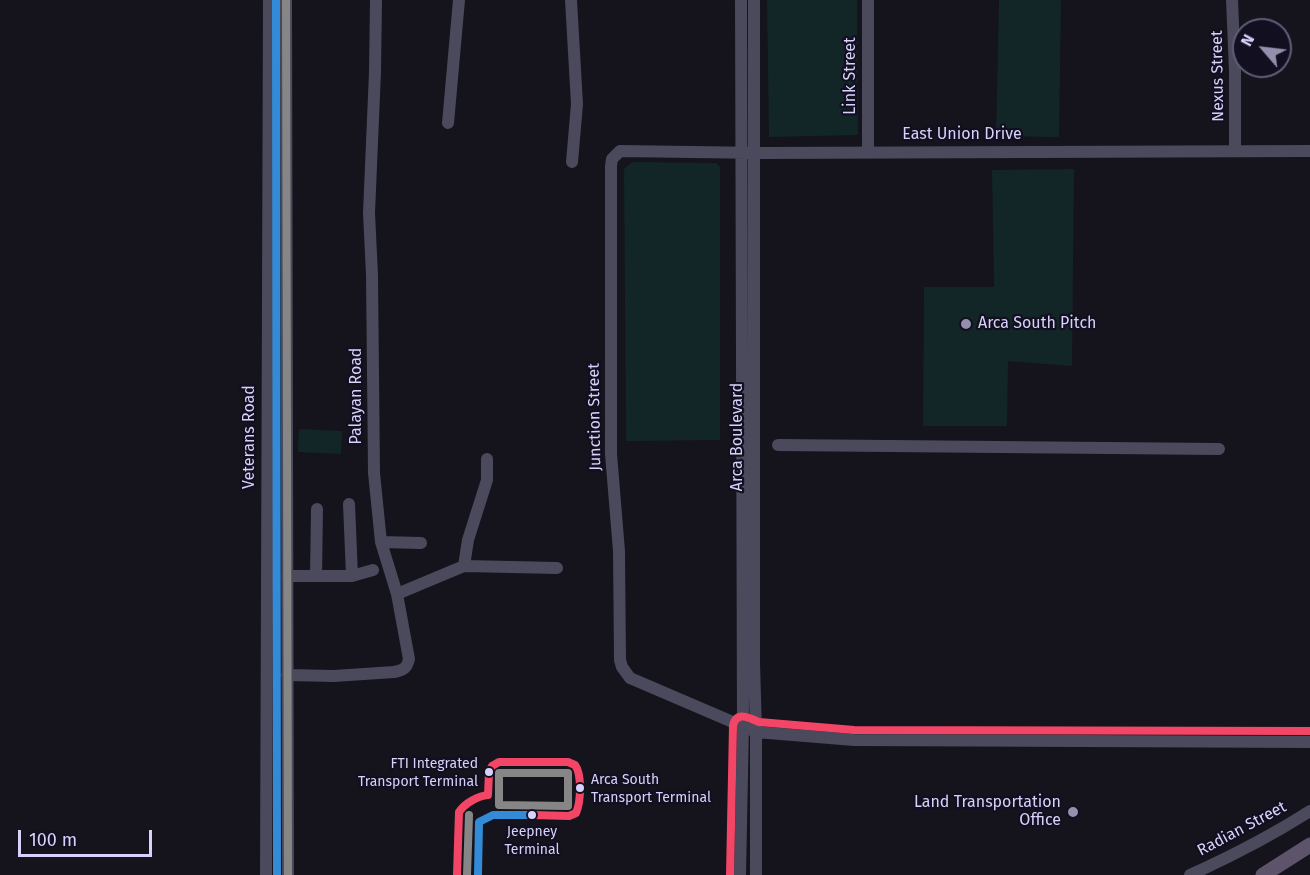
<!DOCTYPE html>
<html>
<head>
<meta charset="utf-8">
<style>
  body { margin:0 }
  #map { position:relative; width:1310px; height:875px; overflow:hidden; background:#15131c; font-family:"Fira Sans",sans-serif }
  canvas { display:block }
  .north { position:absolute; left:1232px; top:18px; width:60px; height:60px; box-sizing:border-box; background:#120f20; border:2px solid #615d77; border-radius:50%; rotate:298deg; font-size:16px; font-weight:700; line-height:24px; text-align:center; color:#d8d2fa }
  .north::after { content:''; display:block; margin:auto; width:21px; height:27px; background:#948fac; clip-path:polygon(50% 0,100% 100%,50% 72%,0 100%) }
  .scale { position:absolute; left:18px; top:830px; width:134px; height:27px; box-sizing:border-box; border:3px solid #d8d2fa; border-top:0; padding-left:8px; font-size:18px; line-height:21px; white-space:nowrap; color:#d8d2fa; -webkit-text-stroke:4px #120f20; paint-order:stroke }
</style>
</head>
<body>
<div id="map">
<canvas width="1310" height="875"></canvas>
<div class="north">N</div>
<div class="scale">100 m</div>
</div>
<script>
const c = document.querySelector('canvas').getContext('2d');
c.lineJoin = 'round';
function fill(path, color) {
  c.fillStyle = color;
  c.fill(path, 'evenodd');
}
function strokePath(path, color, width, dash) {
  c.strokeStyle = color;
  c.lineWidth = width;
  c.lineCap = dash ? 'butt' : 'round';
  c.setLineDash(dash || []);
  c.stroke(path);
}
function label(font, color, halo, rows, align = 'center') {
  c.font = font + ' "Fira Sans",sans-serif';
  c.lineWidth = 4.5;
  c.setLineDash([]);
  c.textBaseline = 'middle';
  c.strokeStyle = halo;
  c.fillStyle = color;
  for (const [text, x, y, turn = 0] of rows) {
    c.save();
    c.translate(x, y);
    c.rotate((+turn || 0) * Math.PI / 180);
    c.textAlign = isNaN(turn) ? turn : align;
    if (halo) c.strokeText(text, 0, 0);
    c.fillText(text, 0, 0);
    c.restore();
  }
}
fill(new Path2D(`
  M 767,0 L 857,0 L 858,135 L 769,137 Z
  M 999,0 L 1061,0 L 1059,137 L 996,136 Z
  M 632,162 L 716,163 L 720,167 L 720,440 L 626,441 L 624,169 Z
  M 1074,169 L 1072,366 L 1008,361 L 1007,426 L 923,426 L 924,287 L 994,287 L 992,170 Z
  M 299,429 L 342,431 L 341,454 L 298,452 Z`), '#132627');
strokePath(new Path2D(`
  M 286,0 L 288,875
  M 571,0 L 577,104 L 572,162
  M 754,0 L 754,662 L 756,732 L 756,875
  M 868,0 L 868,152
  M 1232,0 L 1235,71 L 1235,151
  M 448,123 L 459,0
  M 1310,151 L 763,153 L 620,151 L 612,159 L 611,166 L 611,454 L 619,551 L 620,660 L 622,667 L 630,678 L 756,732 L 854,740 L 1310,742
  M 778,445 L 1219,449
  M 349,504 L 352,576
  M 381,542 L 421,543
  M 464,566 L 468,540 L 487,480 L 487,459
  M 287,576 L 352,576 L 373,570
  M 316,576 L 317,509
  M 397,594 L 464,566 L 557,568
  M 287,675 L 334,676 L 394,672 C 404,670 407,668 409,659 L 397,594 L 381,542 L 374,473 L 372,275 L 369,213 L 375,72 L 376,0
  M 266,875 L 269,0
  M 740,875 L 743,726 L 741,0
  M 1190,875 C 1232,856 1271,836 1310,811`), '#4b495c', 12);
strokePath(new Path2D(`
  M 1263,875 L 1310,845`), '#5d546c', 15);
strokePath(new Path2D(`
  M 286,0 L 288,875
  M 499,773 L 568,773 L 568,806 L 499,805 Z
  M 467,875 L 469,815`), '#868686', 8);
strokePath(new Path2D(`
  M 276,0 L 277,875
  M 478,875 L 479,822 L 493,815 L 533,815`), '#338bd7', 8);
strokePath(new Path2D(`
  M 457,875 L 459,812 C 465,803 478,796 488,795 L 489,772 L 492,766 L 499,762 L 568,762 L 575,765 C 582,774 581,802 576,813 L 569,816 L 533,815
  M 730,875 L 733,726 C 736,711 748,717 759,722 L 854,730 L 1310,731`), '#f34667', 8);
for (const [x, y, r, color] of [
  [966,324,6,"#948fac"],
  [489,772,5,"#d8d2fa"],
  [580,788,5,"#d8d2fa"],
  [1073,812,6,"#948fac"],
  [532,815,5,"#d8d2fa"]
]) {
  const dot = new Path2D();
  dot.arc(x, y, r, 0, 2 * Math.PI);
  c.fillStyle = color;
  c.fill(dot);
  strokePath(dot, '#120f20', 2);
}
label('14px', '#d8d2fa', '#120f20', [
  ["FTI Integrated",478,764],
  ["Transport Terminal",478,782],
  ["Arca South",591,780,"left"],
  ["Transport Terminal",591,798,"left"],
  ["Jeepney",532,832,"center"],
  ["Terminal",532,850,"center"]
], 'right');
label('16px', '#d8d2fa', '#120f20', [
  ["Link Street",851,76,-90],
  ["Nexus Street",1218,76,-91],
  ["East Union Drive",962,135],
  ["Palayan Road",357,396,-90],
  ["Junction Street",595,417,-91],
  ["Veterans Road",250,437,-90],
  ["Arca Boulevard",738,437,-90],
  ["Radian Street",1242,829,-28]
]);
label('16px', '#d8d2fa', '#120f20', [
  ["Arca South Pitch",978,324],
  ["Land Transportation",1061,803,"right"],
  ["Office",1061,821,"right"]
], 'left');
</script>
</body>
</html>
